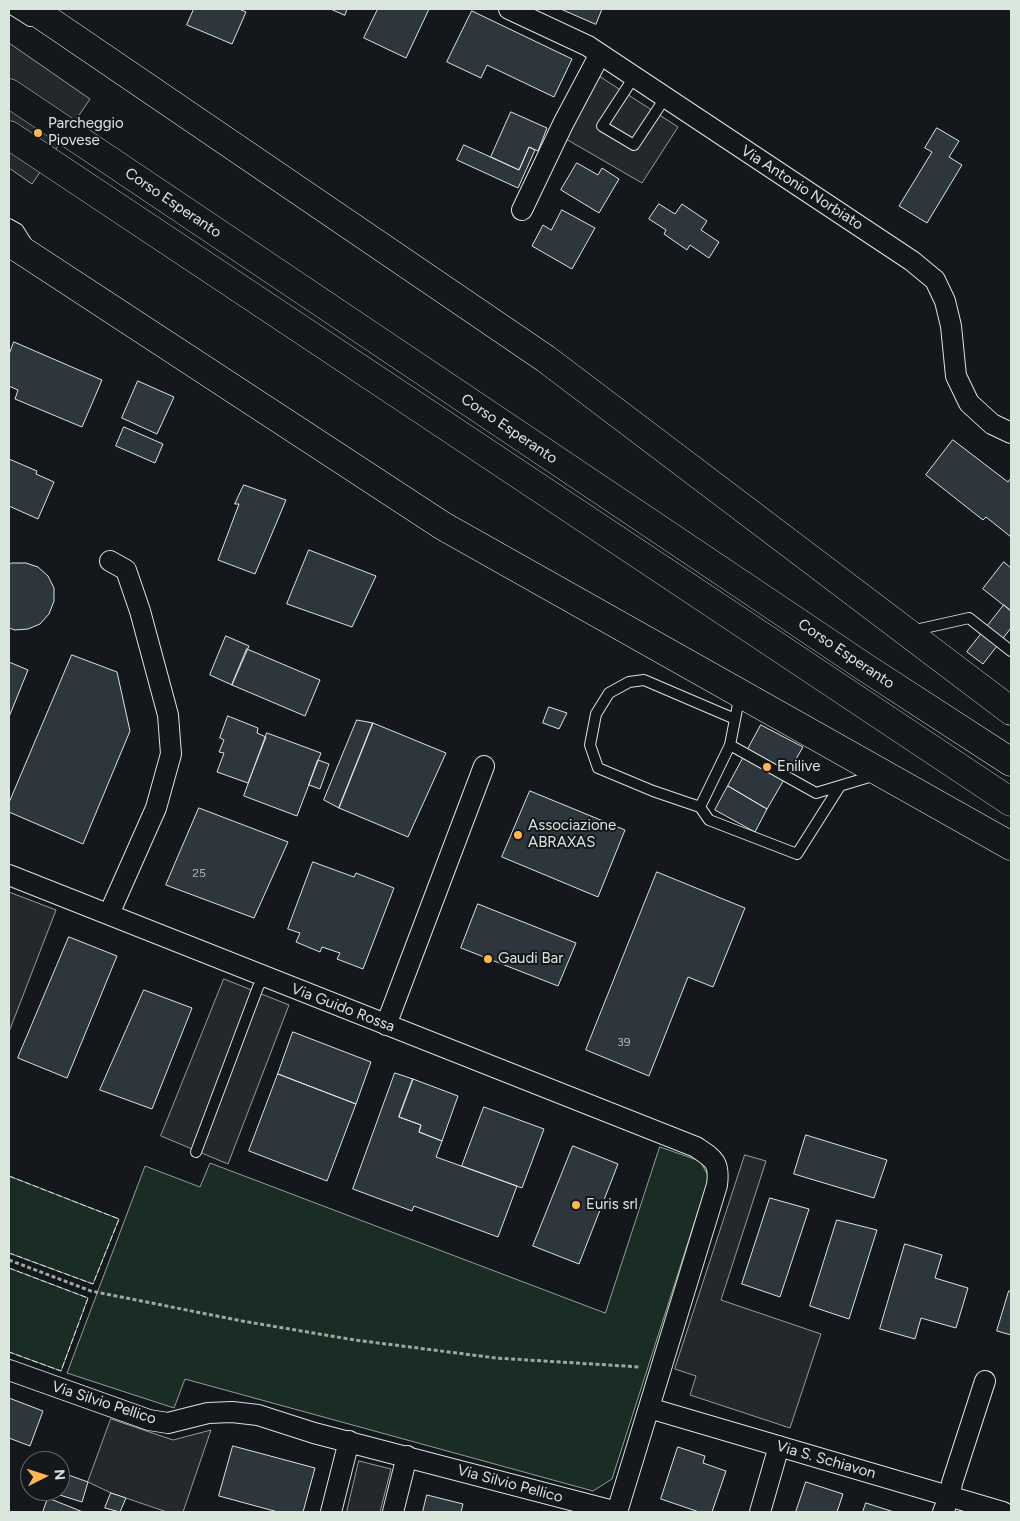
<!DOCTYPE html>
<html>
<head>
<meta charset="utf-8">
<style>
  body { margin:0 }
  #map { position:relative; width:1020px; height:1521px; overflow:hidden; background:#14181c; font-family:Figtree,sans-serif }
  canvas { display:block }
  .frame { position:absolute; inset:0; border:10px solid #d8e6dc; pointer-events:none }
  .north { position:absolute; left:20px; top:1451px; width:50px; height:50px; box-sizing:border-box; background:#14181c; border:1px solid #626a69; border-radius:50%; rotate:85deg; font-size:14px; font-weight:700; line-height:20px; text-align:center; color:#d8e6dc }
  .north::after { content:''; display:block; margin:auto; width:18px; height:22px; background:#ffb74d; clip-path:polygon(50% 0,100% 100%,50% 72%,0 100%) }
</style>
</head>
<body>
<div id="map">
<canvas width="1020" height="1521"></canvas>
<div class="frame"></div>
<div class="north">N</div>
</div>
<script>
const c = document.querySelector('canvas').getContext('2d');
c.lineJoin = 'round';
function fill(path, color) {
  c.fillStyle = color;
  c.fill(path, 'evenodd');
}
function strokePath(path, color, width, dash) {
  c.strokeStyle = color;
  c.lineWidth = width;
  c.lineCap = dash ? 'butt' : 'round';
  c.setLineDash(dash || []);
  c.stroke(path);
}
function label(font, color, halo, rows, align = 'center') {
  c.font = font + ' Figtree,sans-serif';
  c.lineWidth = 4;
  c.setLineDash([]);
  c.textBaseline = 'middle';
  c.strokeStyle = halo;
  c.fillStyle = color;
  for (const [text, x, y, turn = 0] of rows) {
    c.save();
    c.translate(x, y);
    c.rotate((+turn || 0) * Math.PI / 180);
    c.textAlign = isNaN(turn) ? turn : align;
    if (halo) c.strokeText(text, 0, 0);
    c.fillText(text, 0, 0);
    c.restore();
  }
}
const green = new Path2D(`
  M 660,1147 L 700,1161 L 709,1177 L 612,1479 L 593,1491 L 185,1379 L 174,1408 L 67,1373 L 145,1166 L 200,1187 L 210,1163 L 605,1313 Z
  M 9,1176 L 119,1219 L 93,1284 L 9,1253 Z
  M 9,1268 L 88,1298 L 61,1371 L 9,1352 Z`);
fill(green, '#1a2d24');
strokePath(green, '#939e99', 1);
const parking = new Path2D(`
  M 9,43 L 90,99 L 32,184 L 9,168 Z
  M 599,76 L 678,127 L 642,183 L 566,139 Z
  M 9,892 L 56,910 L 9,1032 Z
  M 224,979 L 289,1005 L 228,1164 L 161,1136 Z
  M 745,1155 L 766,1161 L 721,1300 L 821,1334 L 790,1428 L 690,1395 L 696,1376 L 675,1369 Z
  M 111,1419 L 173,1440 L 211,1430 L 183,1512 L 167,1512 L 111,1493 L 88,1482 Z
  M 359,1461 L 391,1469 L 380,1512 L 347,1512 Z`);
fill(parking, '#24282b');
strokePath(parking, '#939e99', 1);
const building = new Path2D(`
  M 194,9 L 239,9 L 246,12 L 232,44 L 187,25 Z
  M 331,9 L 347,9 L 345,15 Z
  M 378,9 L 429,9 L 406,58 L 364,38 Z
  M 561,9 L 602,9 L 596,24 Z
  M 472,11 L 572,59 L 554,97 L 487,65 L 481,78 L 447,62 Z
  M 511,112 L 547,128 L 538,151 L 529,147 L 519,170 L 491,157 Z
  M 937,128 L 959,141 L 949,157 L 962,165 L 927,223 L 899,206 L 932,152 L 925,148 Z
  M 464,145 L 519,170 L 529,147 L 535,150 L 518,188 L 457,160 Z
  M 577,163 L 598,175 L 602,168 L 619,179 L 599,213 L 561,190 Z
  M 659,204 L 675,214 L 682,204 L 707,221 L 701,230 L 719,242 L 709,258 L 690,245 L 687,250 L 664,234 L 666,230 L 649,219 Z
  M 562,210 L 595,228 L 572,269 L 532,246 L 543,225 L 551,230 Z
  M 14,342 L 102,380 L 82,427 L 15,399 L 18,390 L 9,386 L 9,355 Z
  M 138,381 L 174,397 L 157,434 L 122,418 Z
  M 124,427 L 163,444 L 155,463 L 116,446 Z
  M 953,440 L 1008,482 L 1011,478 L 1011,537 L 986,517 L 983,520 L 926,475 Z
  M 9,459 L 37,471 L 36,474 L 54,482 L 38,519 L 9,506 Z
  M 244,485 L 286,500 L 255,574 L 218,560 L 239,504 L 235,504 Z
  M 309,550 L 376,576 L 352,627 L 287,604 Z
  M 1004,562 L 1011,568 L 1011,611 L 983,589 Z
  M 12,563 L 26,563 L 38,567 L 48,576 L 54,588 L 54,601 L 49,614 L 40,624 L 28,629 L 15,630 L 9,628 L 9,565 Z
  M 1004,605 L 1011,611 L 1011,628 L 983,664 L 967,652 Z
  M 226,636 L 249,646 L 232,685 L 210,675 Z
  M 247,649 L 320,680 L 305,716 L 232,685 Z
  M 72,655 L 117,672 L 130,731 L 83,844 L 9,812 L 9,803 Z
  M 9,662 L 28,670 L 9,717 Z
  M 549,707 L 567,713 L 559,729 L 543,723 Z
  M 228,716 L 258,728 L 257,733 L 266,737 L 248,783 L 217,772 L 224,753 L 219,752 L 224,740 L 220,738 Z
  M 357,720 L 373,723 L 339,808 L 324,800 Z
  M 373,723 L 446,753 L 408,837 L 339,808 Z
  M 761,725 L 803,747 L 767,809 L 728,786 Z
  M 267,733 L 321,753 L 297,816 L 244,796 Z
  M 318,760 L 329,764 L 320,789 L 309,785 Z
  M 728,786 L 767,809 L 755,832 L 715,810 Z
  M 530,791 L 625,830 L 598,897 L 502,857 Z
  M 199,808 L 288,842 L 254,918 L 166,885 Z
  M 313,862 L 354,877 L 356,873 L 394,888 L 363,969 L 337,959 L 340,953 L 322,947 L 320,952 L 296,942 L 300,933 L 288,929 Z
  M 657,872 L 745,908 L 713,987 L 688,977 L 649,1076 L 586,1050 Z
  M 478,904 L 576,943 L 558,986 L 461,948 Z
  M 69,937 L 117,956 L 67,1078 L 18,1058 Z
  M 144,990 L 192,1008 L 152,1109 L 100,1090 Z
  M 293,1032 L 371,1062 L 356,1104 L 278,1074 Z
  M 395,1073 L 413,1079 L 399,1117 L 421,1125 L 419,1132 L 442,1141 L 436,1157 L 517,1186 L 498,1237 L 414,1206 L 412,1211 L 353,1189 Z
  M 278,1074 L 356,1104 L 327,1181 L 249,1151 Z
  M 413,1079 L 458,1096 L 442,1141 L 419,1132 L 421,1125 L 399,1117 Z
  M 484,1107 L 544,1129 L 522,1188 L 462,1166 Z
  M 806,1135 L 887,1160 L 874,1198 L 794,1174 Z
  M 573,1146 L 618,1164 L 579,1264 L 533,1246 Z
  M 770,1198 L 809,1209 L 780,1297 L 742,1284 Z
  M 837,1220 L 877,1230 L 849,1319 L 810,1306 Z
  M 905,1244 L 942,1255 L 935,1278 L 968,1288 L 956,1328 L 921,1318 L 915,1339 L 880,1329 Z
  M 1009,1291 L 1011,1291 L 1011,1335 L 997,1331 Z
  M 9,1398 L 43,1411 L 30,1446 L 9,1438 Z
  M 233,1446 L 315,1468 L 303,1512 L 278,1512 L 219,1496 Z
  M 678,1447 L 705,1456 L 703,1463 L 726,1471 L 712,1512 L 699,1512 L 661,1499 Z
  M 60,1472 L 88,1482 L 82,1502 L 47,1491 L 60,1491 Z
  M 806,1482 L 843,1494 L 837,1512 L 796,1512 Z
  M 111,1493 L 126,1498 L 120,1512 L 105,1508 Z
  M 427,1495 L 463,1504 L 461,1512 L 423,1512 Z
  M 48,1498 L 83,1512 L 43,1512 Z
  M 866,1503 L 894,1512 L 863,1512 Z`);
fill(building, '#2c363c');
strokePath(building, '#d8e6dc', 1);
const service = new Path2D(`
  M 11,9 L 30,21
  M 634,77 L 602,126 L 634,145 L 665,98
  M 9,224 L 18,229 L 28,245
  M 911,631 L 969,618 L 1011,651
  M 740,694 L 730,745 L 816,793 L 876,775
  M 730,745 L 700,807 L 653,791 L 598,768 L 590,745 L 596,714 L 609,693 L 629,682 L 644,680 L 735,719
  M 700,807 L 709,820 L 797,854 L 840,786
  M 196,1152 L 258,987 L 264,977`);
const minor = new Path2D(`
  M 509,9 L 588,46 L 912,261 L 935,280 L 945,301 L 951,326 L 956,376 L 969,403 L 992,424 L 1011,433
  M 522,210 L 563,124 L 600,54
  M 9,875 L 696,1147 C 714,1159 720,1162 717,1185 L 617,1512
  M 109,914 L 156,808 L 171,754 L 168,715 L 140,611 L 126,570 L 110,561
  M 386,1025 L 484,766
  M 9,1370 L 149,1420 L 168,1423 L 208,1413 L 232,1412 L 258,1415 L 314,1433 L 617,1512
  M 649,1408 L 1003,1512
  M 331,1512 L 349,1441
  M 393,1512 L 407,1456
  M 760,1512 L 779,1446
  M 943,1512 L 950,1496 L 952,1483 L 985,1381`);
const trunk = new Path2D(`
  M 32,9 L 546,359 L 1011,711
  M 9,93 L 866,668 L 1011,762
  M 9,135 L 1011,802
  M 9,242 L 443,526 L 1011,846`);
strokePath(service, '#d8e6dc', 12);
strokePath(minor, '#d8e6dc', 22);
strokePath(trunk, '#d8e6dc', 29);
strokePath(new Path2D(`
  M 9,1260 L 91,1291 L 242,1321 L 355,1340 L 496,1358 L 640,1367`), '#9da8a2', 3, [4, 2.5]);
strokePath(service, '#14181c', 10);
strokePath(minor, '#14181c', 20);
strokePath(trunk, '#14181c', 28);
strokePath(new Path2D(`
  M 9,1176 L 119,1219 L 93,1284 L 9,1253
  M 9,1268 L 88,1298 L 61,1371 L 9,1352`), '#d8e6dc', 1, [6, 2.5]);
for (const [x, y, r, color] of [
  [38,133,5,"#ffb74d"],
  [767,767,5,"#ffb74d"],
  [518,835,5,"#ffb74d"],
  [488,959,5,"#ffb74d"],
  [576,1205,5,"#ffb74d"]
]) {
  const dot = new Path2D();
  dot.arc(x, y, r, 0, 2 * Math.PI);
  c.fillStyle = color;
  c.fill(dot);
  strokePath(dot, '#14181c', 2);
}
label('12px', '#adbab4', null, [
  ["25",199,873],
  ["39",624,1042]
]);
label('15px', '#d8e6dc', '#14181c', [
  ["Parcheggio",48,124],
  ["Piovese",48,141],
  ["Enilive",777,767],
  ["Associazione",528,826],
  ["ABRAXAS",528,843],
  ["Gaudi Bar",498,959],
  ["Euris srl",586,1205]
], 'left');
label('15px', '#d8e6dc', '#14181c', [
  ["Via Antonio Norbiato",802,188,33],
  ["Corso Esperanto",173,203,34],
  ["Corso Esperanto",509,429,34],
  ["Corso Esperanto",846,654,34],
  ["Via Guido Rossa",343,1008,21],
  ["Via Silvio Pellico",104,1403,18],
  ["Via S. Schiavon",826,1460,16],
  ["Via Silvio Pellico",510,1484,15]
]);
</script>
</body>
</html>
